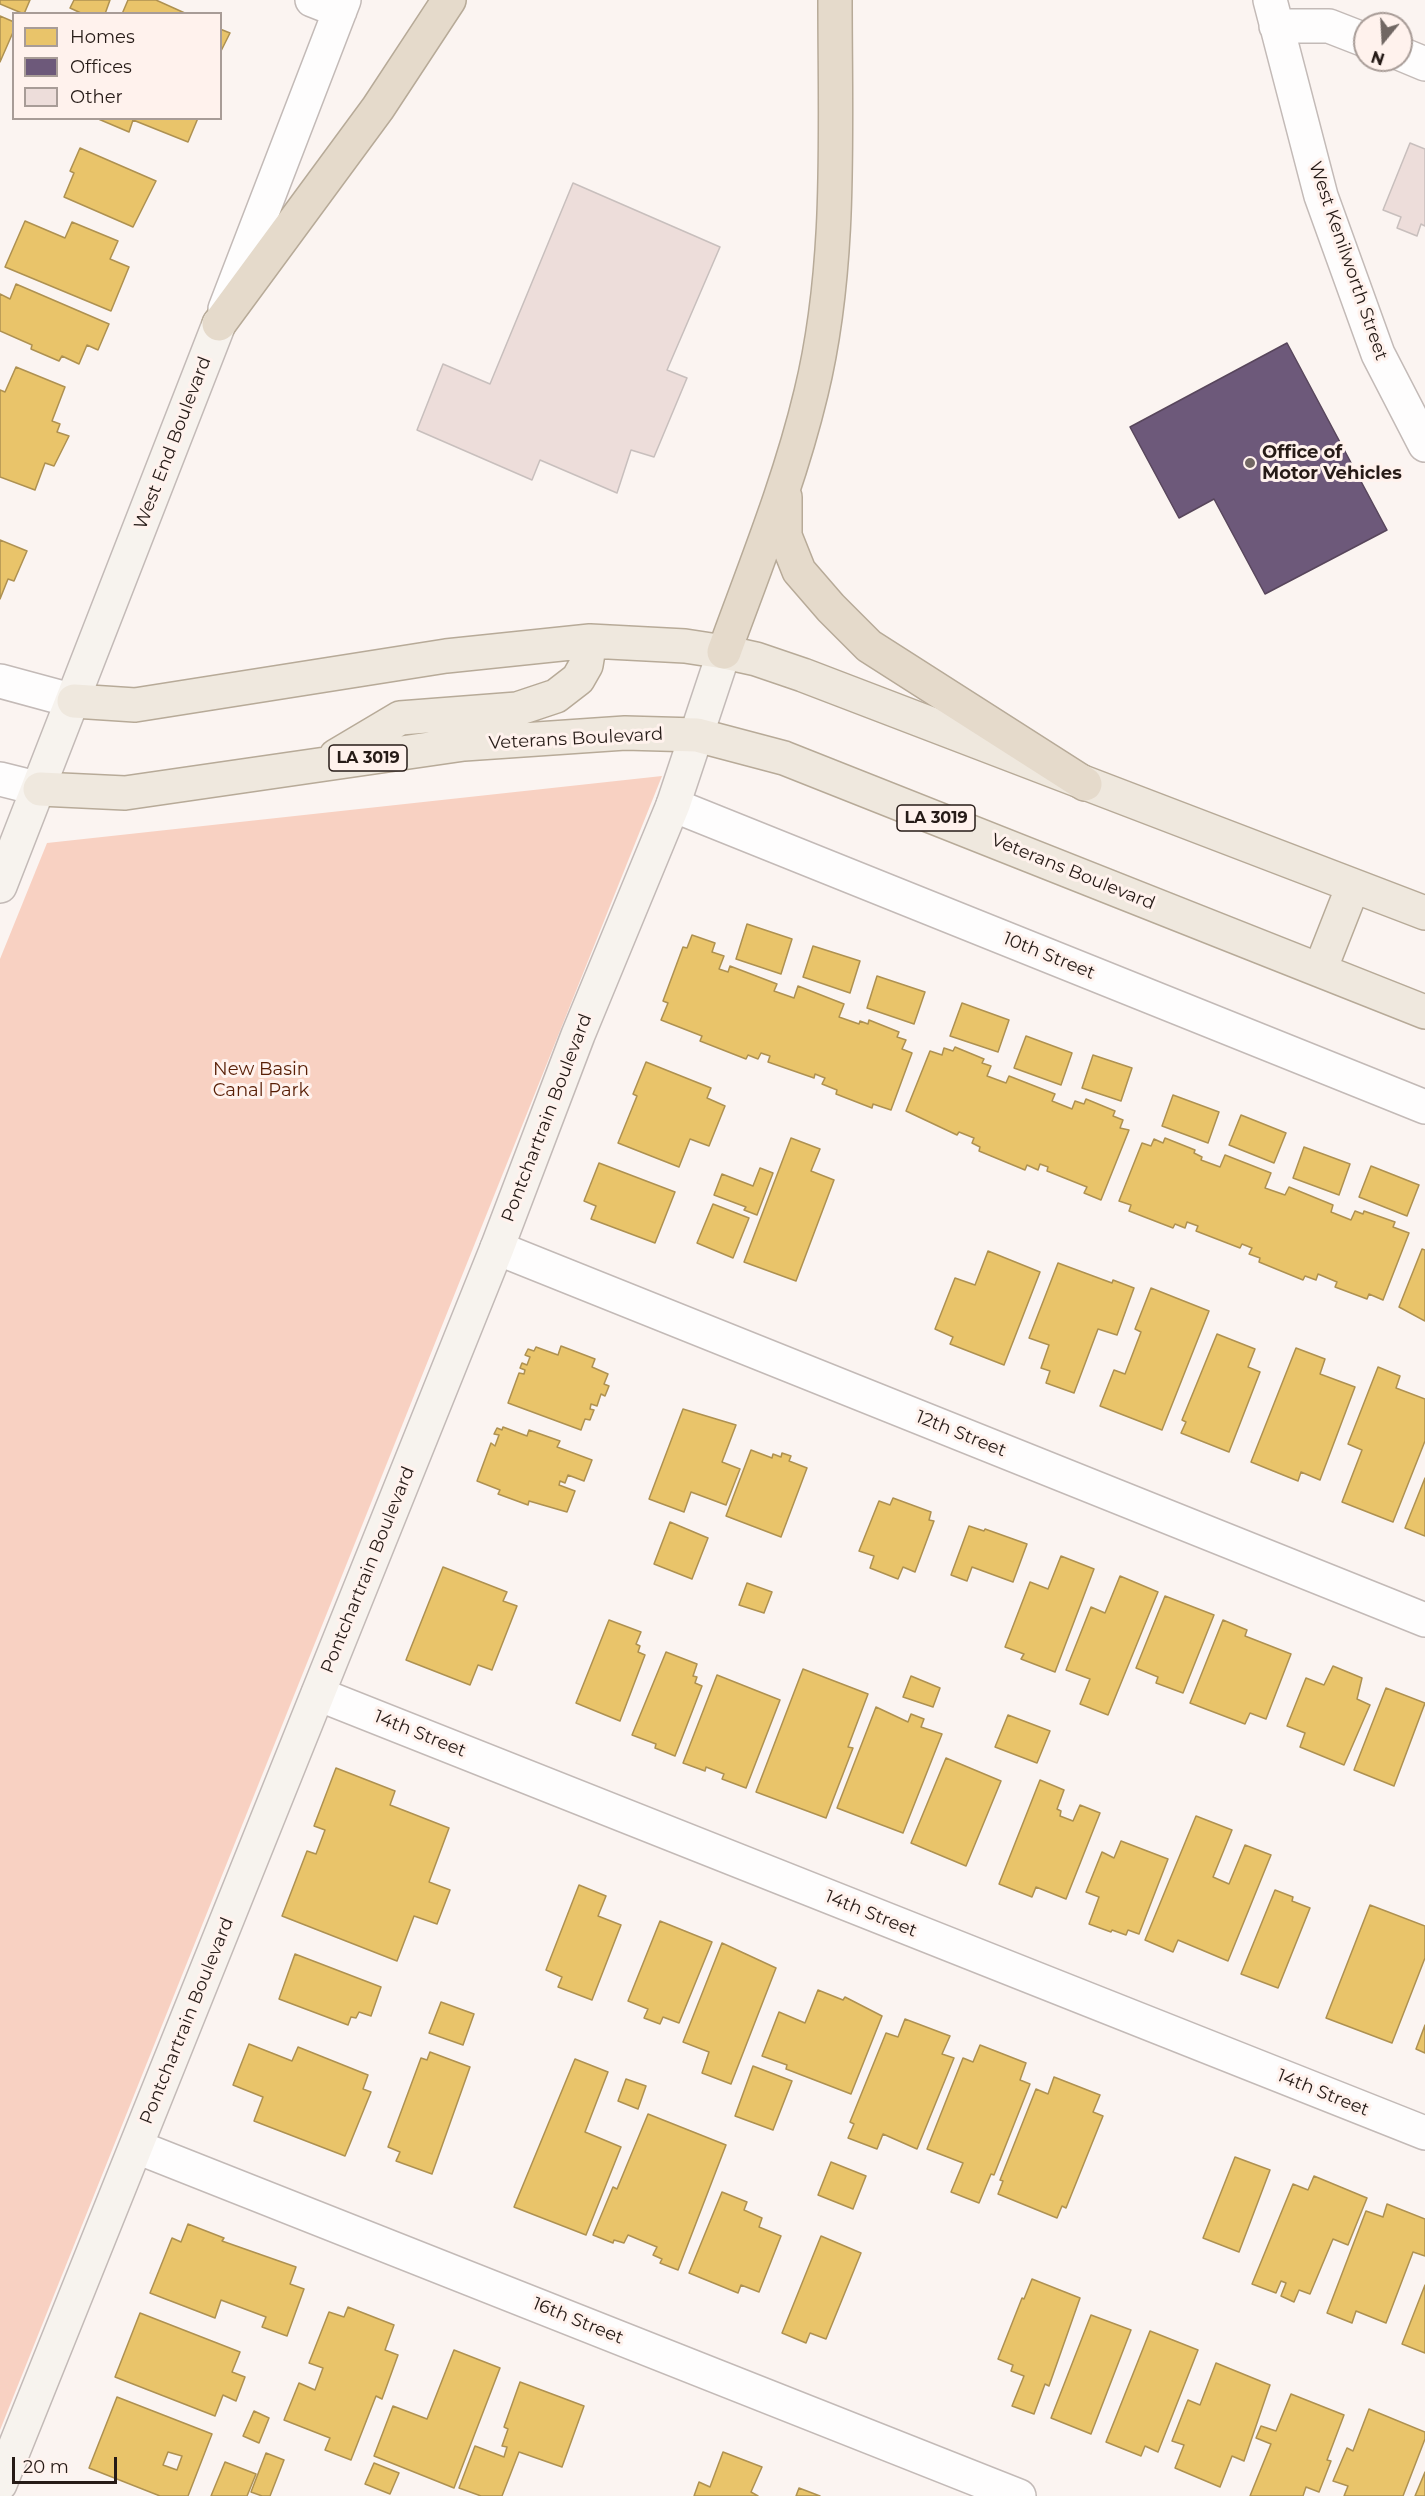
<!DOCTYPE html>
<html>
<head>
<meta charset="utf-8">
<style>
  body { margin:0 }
  #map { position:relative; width:1425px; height:2496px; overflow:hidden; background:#fbf4f1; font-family:Montserrat,sans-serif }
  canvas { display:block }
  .legend { position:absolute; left:12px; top:12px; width:210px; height:108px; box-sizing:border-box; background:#fff2ed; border:2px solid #a89c97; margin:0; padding:8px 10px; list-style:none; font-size:18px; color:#261b17 }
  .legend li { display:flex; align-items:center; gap:12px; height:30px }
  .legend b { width:30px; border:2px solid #a89c97 }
  .north { position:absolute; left:1353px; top:12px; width:60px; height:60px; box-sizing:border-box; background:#fff2ed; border:2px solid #a89c97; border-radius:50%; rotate:198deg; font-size:16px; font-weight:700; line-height:24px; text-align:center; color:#261b17 }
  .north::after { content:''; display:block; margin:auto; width:21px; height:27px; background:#716763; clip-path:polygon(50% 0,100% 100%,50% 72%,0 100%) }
  .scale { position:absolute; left:12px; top:2457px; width:105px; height:27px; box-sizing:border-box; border:3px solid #261b17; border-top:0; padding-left:8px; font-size:18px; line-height:21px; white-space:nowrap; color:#261b17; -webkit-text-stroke:4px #fff2ed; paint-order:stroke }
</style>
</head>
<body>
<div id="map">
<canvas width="1425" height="2496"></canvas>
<ul class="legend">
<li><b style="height:16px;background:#e9c46a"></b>Homes</li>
<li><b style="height:16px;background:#6d597a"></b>Offices</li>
<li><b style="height:16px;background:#edddda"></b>Other</li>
</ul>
<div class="north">N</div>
<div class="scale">20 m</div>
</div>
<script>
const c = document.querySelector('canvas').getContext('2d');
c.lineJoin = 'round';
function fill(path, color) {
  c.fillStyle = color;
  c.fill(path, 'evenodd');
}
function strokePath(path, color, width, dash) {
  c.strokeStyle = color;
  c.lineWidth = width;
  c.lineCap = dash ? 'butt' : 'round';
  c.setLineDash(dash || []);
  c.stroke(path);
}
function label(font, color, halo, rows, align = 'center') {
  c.font = font + ' Montserrat,sans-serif';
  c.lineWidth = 6;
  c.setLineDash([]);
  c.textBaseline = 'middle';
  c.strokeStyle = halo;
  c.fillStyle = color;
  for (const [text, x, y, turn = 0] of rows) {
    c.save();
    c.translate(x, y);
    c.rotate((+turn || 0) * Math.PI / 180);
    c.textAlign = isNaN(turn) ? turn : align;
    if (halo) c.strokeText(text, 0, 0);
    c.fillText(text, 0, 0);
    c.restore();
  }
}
fill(new Path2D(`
  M 662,776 L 0,2430 L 0,959 L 47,843 Z`), '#f8d1c2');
const homes = new Path2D(`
  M 0,0 L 30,0 L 24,14 L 0,4 Z
  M 74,0 L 110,0 L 105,14 L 83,14 L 70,8 Z
  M 128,0 L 156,0 L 187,14 L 122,14 Z
  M 0,16 L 14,22 L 14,30 L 0,62 Z
  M 220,29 L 230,33 L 220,53 Z
  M 96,118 L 198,118 L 188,142 L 133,120 L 129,132 Z
  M 80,148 L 156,181 L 133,227 L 64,197 L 74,173 L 70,171 Z
  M 25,221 L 65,238 L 72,222 L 118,241 L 110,259 L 129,267 L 111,311 L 5,267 Z
  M 16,284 L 109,324 L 98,350 L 87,345 L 79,364 L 62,356 L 59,361 L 31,349 L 32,345 L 0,331 L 0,294 L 10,299 Z
  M 16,367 L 65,387 L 52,421 L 60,424 L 57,432 L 69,436 L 54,466 L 45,463 L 35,490 L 0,477 L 0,390 L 5,392 Z
  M 0,540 L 27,551 L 14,581 L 8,579 L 0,599 Z
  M 747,924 L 792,939 L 781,974 L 736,959 Z
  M 692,935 L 715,943 L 712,952 L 724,956 L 719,969 L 728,972 L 730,966 L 777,984 L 774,991 L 794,998 L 798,986 L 844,1004 L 839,1017 L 859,1024 L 860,1021 L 868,1024 L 869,1020 L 899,1032 L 897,1037 L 906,1040 L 902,1049 L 912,1053 L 891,1110 L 873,1104 L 872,1108 L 836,1094 L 837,1090 L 822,1084 L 825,1078 L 815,1074 L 814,1078 L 768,1062 L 770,1056 L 761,1053 L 758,1059 L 748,1055 L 746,1059 L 700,1041 L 702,1036 L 661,1020 L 668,1003 L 663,1001 L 683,947 L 687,948 Z
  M 813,946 L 860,961 L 850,993 L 803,977 Z
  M 877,976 L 925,992 L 914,1024 L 867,1008 Z
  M 962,1003 L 1009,1020 L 998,1052 L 950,1036 Z
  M 1026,1036 L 1072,1053 L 1061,1085 L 1014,1068 Z
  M 955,1047 L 984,1059 L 982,1063 L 991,1066 L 987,1076 L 1006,1083 L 1009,1076 L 1055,1094 L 1052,1101 L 1072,1109 L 1075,1101 L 1084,1104 L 1086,1099 L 1115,1111 L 1113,1116 L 1123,1120 L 1120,1128 L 1129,1130 L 1101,1200 L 1084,1193 L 1087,1187 L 1047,1171 L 1048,1167 L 1040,1164 L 1038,1170 L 1027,1165 L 1025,1170 L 979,1151 L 980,1147 L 972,1143 L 974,1138 L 959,1132 L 957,1135 L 906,1111 L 930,1051 L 942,1055 L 944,1048 L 953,1051 Z
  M 1093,1055 L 1132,1068 L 1121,1101 L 1082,1088 Z
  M 646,1062 L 711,1088 L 707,1098 L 725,1106 L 709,1146 L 690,1139 L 679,1167 L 618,1143 L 637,1096 L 633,1094 Z
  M 1173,1095 L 1219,1112 L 1208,1143 L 1162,1126 Z
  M 1241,1115 L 1286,1133 L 1274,1163 L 1229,1145 Z
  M 791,1138 L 820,1149 L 811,1171 L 834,1180 L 796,1281 L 744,1262 Z
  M 1165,1138 L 1195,1150 L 1194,1153 L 1202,1157 L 1201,1160 L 1220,1167 L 1225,1155 L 1271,1173 L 1265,1188 L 1285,1195 L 1289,1187 L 1333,1205 L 1331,1212 L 1351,1220 L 1355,1211 L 1363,1214 L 1364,1211 L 1395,1222 L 1393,1227 L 1409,1233 L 1383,1300 L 1369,1294 L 1367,1299 L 1335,1287 L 1337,1282 L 1318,1274 L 1316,1280 L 1305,1276 L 1303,1280 L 1259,1262 L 1260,1258 L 1249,1254 L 1252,1248 L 1242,1244 L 1240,1248 L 1196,1231 L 1198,1226 L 1187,1222 L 1185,1228 L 1175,1224 L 1173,1228 L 1129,1211 L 1131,1205 L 1119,1201 L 1142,1143 L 1151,1146 L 1154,1139 L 1163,1143 Z
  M 1304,1147 L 1350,1164 L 1339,1195 L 1293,1178 Z
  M 599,1163 L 675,1192 L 655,1243 L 591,1219 L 596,1206 L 584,1201 Z
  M 1371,1166 L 1419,1185 L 1407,1216 L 1359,1197 Z
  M 760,1168 L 773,1173 L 757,1215 L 744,1210 L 746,1207 L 714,1195 L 722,1174 L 753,1186 Z
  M 713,1204 L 749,1218 L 733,1258 L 697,1243 Z
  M 1422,1249 L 1425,1250 L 1425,1321 L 1399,1307 Z
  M 988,1251 L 1040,1272 L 1004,1365 L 950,1344 L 953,1337 L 935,1329 L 955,1278 L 975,1285 Z
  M 1058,1263 L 1112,1283 L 1113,1280 L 1134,1288 L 1117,1335 L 1098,1329 L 1074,1393 L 1046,1383 L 1050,1371 L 1041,1368 L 1049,1345 L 1029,1338 Z
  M 1151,1288 L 1209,1311 L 1162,1430 L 1100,1406 L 1114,1370 L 1125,1374 L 1141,1332 L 1135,1329 Z
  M 1217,1334 L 1255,1349 L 1248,1367 L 1260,1372 L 1229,1452 L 1181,1433 L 1186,1422 L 1182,1420 Z
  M 561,1346 L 595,1359 L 592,1367 L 608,1374 L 604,1384 L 609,1386 L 605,1396 L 601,1394 L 597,1406 L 591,1404 L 590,1409 L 594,1410 L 590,1420 L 585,1419 L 581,1430 L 508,1403 L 519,1373 L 524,1374 L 525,1370 L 520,1368 L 522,1363 L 527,1365 L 530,1357 L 525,1355 L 528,1349 L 534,1351 L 536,1347 L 558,1355 Z
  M 1296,1348 L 1325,1359 L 1320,1374 L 1355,1387 L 1320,1480 L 1301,1472 L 1298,1481 L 1251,1462 Z
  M 1378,1367 L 1400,1376 L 1396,1388 L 1425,1399 L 1425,1441 L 1393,1522 L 1342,1502 L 1362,1450 L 1348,1444 Z
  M 683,1409 L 736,1425 L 722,1462 L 740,1469 L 726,1505 L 691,1492 L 684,1512 L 649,1499 Z
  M 503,1427 L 527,1436 L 529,1430 L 560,1441 L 557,1447 L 592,1460 L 584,1481 L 568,1475 L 565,1483 L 560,1481 L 559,1485 L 575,1491 L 567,1512 L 529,1501 L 528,1505 L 498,1494 L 500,1490 L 477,1481 L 491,1443 L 495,1446 L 499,1435 L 494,1434 L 497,1428 L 502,1430 Z
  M 751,1450 L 772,1458 L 773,1454 L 781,1457 L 782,1453 L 791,1456 L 789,1461 L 807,1468 L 781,1537 L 726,1516 Z
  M 1425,1478 L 1425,1536 L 1405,1528 Z
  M 893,1498 L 931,1512 L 929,1520 L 934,1521 L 915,1572 L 903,1567 L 898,1579 L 870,1568 L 874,1556 L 859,1551 L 879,1501 L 890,1505 Z
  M 670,1522 L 708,1538 L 692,1579 L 654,1564 Z
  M 969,1526 L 984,1531 L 985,1529 L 1027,1544 L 1013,1582 L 972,1567 L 967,1581 L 951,1575 Z
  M 1061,1556 L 1094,1569 L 1055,1672 L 1021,1659 L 1024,1654 L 1005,1647 L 1030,1582 L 1048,1589 Z
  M 443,1567 L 507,1592 L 503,1601 L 517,1606 L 492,1670 L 478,1665 L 470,1685 L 406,1660 Z
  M 1120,1576 L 1158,1592 L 1108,1715 L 1080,1704 L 1090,1679 L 1066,1670 L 1091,1607 L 1105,1613 Z
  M 747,1583 L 772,1592 L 764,1613 L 739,1605 Z
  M 1165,1596 L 1214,1615 L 1183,1693 L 1156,1683 L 1158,1677 L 1136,1668 Z
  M 609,1620 L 641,1632 L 636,1644 L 640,1646 L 638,1652 L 645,1655 L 620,1721 L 576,1703 Z
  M 1223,1620 L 1247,1630 L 1245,1636 L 1291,1654 L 1266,1719 L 1250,1713 L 1245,1724 L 1190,1703 Z
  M 666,1652 L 697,1664 L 693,1676 L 697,1677 L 695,1683 L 702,1686 L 675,1756 L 655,1748 L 656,1744 L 632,1735 Z
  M 1333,1666 L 1362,1678 L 1357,1699 L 1370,1705 L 1344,1765 L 1300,1747 L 1305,1733 L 1287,1726 L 1306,1678 L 1324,1685 Z
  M 803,1669 L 868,1694 L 848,1747 L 853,1748 L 826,1818 L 756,1792 Z
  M 717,1675 L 780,1700 L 746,1788 L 722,1779 L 724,1774 L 706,1767 L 705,1771 L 683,1763 Z
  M 911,1676 L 940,1688 L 933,1707 L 903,1697 Z
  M 1386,1688 L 1425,1703 L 1394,1786 L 1354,1770 Z
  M 876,1707 L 908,1722 L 911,1714 L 924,1719 L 921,1727 L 942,1734 L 903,1833 L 837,1808 Z
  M 1008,1715 L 1050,1731 L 1037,1763 L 995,1747 Z
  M 946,1758 L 1001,1781 L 966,1866 L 911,1843 Z
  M 336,1768 L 395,1791 L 390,1805 L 449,1828 L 429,1882 L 450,1890 L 437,1924 L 414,1916 L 397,1961 L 282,1916 L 307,1851 L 316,1854 L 325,1830 L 314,1826 Z
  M 1040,1780 L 1064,1790 L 1057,1809 L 1061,1811 L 1060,1816 L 1073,1821 L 1080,1805 L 1100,1813 L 1066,1899 L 1036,1887 L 1032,1897 L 999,1884 Z
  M 1196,1816 L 1232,1830 L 1213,1877 L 1229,1884 L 1245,1845 L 1271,1855 L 1228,1961 L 1178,1940 L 1173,1952 L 1145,1940 Z
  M 1121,1841 L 1168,1859 L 1139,1934 L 1128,1930 L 1126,1935 L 1112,1930 L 1111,1932 L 1089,1924 L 1099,1897 L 1086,1892 L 1102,1852 L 1114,1858 Z
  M 579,1885 L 606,1896 L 598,1916 L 621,1925 L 592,2000 L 558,1987 L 562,1977 L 546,1970 Z
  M 1275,1890 L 1293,1897 L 1292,1901 L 1310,1908 L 1278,1988 L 1241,1974 Z
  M 1370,1905 L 1425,1926 L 1425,1958 L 1392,2043 L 1326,2018 Z
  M 660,1921 L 712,1942 L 679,2023 L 663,2017 L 660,2024 L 644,2018 L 648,2009 L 628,2001 Z
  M 722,1943 L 776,1968 L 731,2084 L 702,2073 L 709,2052 L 683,2042 Z
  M 295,1954 L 381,1987 L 371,2016 L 359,2012 L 356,2018 L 351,2017 L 348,2025 L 279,1999 Z
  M 818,1990 L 843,2000 L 845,1997 L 882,2016 L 851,2094 L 786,2069 L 787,2065 L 762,2056 L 779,2012 L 805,2023 Z
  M 441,2002 L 474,2014 L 463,2045 L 429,2033 Z
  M 905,2019 L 950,2036 L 942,2054 L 954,2058 L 917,2149 L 883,2134 L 877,2149 L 848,2138 L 854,2124 L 850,2122 L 886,2033 L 898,2037 Z
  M 1425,2025 L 1425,2053 L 1416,2049 Z
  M 249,2044 L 292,2061 L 298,2047 L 368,2075 L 363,2089 L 371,2092 L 345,2156 L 254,2121 L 263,2097 L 233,2085 Z
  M 980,2045 L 1026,2063 L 1020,2080 L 1030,2084 L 994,2175 L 991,2174 L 979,2203 L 951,2192 L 963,2163 L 927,2149 L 963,2058 L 973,2062 Z
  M 430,2052 L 470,2067 L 432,2174 L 396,2161 L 400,2152 L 388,2147 L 421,2058 L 427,2060 Z
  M 575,2059 L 608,2072 L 585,2132 L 621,2147 L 586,2235 L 514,2207 Z
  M 753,2066 L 792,2081 L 773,2130 L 735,2116 Z
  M 1054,2077 L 1100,2095 L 1093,2112 L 1103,2116 L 1066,2208 L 1062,2206 L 1057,2218 L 998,2194 L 1003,2181 L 1000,2180 L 1036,2089 L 1048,2094 Z
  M 626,2079 L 646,2086 L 638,2109 L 618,2101 Z
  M 648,2114 L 726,2145 L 678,2270 L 660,2263 L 662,2259 L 653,2255 L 657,2247 L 628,2235 L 624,2243 L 614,2240 L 613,2243 L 593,2235 L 613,2187 L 617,2189 Z
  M 1235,2157 L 1270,2170 L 1239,2252 L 1203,2238 Z
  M 831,2162 L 866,2176 L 853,2209 L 818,2195 Z
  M 1314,2176 L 1367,2198 L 1348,2245 L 1333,2239 L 1310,2294 L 1299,2290 L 1294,2302 L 1281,2296 L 1286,2283 L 1281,2281 L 1276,2293 L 1252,2284 L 1293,2184 L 1308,2190 Z
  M 722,2192 L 747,2202 L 744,2210 L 762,2218 L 759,2227 L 781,2236 L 759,2292 L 741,2285 L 738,2293 L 689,2273 Z
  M 1387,2204 L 1425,2219 L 1425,2256 L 1413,2252 L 1386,2323 L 1356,2311 L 1352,2323 L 1327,2313 L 1366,2211 L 1383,2217 Z
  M 188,2224 L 224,2238 L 222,2241 L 296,2267 L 290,2284 L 304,2289 L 287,2336 L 262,2327 L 266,2317 L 221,2300 L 215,2318 L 150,2293 L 172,2238 L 181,2242 Z
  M 821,2236 L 861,2253 L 826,2339 L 810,2333 L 806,2343 L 782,2333 Z
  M 1032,2279 L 1080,2298 L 1049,2386 L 1045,2384 L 1034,2414 L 1012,2406 L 1024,2376 L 1011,2371 L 1013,2365 L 998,2359 L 1022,2298 L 1024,2299 Z
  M 1425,2285 L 1425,2353 L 1402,2344 Z
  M 348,2307 L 394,2325 L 385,2350 L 398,2355 L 382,2399 L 376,2396 L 351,2460 L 325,2450 L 330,2438 L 284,2420 L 299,2383 L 315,2390 L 323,2368 L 309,2363 L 329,2312 L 344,2317 Z
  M 140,2313 L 240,2352 L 232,2372 L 245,2377 L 236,2401 L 223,2395 L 215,2416 L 115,2377 Z
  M 1091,2315 L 1131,2330 L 1091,2434 L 1051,2418 Z
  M 1150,2331 L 1198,2350 L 1158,2452 L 1145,2446 L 1141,2456 L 1106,2442 Z
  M 454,2350 L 500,2368 L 454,2488 L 374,2456 L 393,2406 L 427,2419 Z
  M 1216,2363 L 1270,2385 L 1244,2461 L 1232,2456 L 1220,2487 L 1175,2468 L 1184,2445 L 1172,2441 L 1188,2400 L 1200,2405 Z
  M 520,2382 L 584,2406 L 562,2467 L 519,2452 L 502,2496 L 481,2496 L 459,2488 L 475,2446 L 504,2457 L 507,2447 L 502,2446 L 508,2429 L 504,2427 Z
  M 1291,2394 L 1344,2415 L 1327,2460 L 1331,2461 L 1319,2492 L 1306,2487 L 1303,2496 L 1250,2496 L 1271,2444 L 1256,2438 L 1261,2426 L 1276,2431 Z
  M 117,2397 L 212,2434 L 188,2496 L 160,2496 L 89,2468 ZM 168,2452 L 182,2456 L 177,2470 L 163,2465 Z
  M 1369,2409 L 1425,2432 L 1425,2439 L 1403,2496 L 1344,2496 L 1348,2486 L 1333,2481 L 1347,2448 L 1353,2451 Z
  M 254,2411 L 269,2418 L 259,2443 L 243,2436 Z
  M 723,2452 L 762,2467 L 751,2492 L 758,2496 L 694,2496 L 699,2482 L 710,2487 Z
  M 266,2453 L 284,2460 L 270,2496 L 262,2496 L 251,2492 Z
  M 225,2462 L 256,2474 L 247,2496 L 211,2496 Z
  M 374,2463 L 399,2473 L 390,2494 L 365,2484 Z
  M 1425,2472 L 1425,2496 L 1415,2496 Z
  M 799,2488 L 820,2496 L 796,2496 Z`);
fill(homes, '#e9c46a');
strokePath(homes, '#ae9151', 1.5);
const offices = new Path2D(`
  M 1287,343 L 1387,530 L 1265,594 L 1214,499 L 1179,518 L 1130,427 Z`);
fill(offices, '#6d597a');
strokePath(offices, '#58465c', 1.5);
const building = new Path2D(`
  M 1410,143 L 1425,149 L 1425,226 L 1421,224 L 1417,236 L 1397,228 L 1401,217 L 1383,210 Z
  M 573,183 L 720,247 L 667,370 L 687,378 L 654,457 L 631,450 L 617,493 L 540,460 L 532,480 L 417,430 L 443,364 L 490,384 Z`);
fill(building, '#edddda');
strokePath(building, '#c8bfbd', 1.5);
const street = new Path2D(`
  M 312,0 L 340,11
  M 1270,0 L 1321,196 L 1378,354 L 1425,445
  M 1276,26 L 1329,26 L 1365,40
  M 1401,54 L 1425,64
  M 225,309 L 344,0
  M 0,681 L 74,701
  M 0,779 L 40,789
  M 673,805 L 1425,1107
  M 497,1248 L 1425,1620
  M 318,1694 L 1425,2133
  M 137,2147 L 1019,2496`);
const secondary = new Path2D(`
  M 0,886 L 219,324
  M 0,2484 L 497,1248 L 578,1035 L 673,805 L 724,652`);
const primary = new Path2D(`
  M 74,701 L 135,705 L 446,656 L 590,641 L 685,646 L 724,652 L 756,659 L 803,675 L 1425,913
  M 336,756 L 400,718 L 517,709 L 556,696 L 578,679 L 586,665 L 590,641
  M 40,789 L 125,793 L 464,744 L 625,733 L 697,735 L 784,758 L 1425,1012
  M 1320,970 L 1353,886`);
const highway = new Path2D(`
  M 219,324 L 378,108 L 449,0
  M 785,497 L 785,536 L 799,571 L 831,608 L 869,646 L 1085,784
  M 724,652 C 755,567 790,481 811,393 C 842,266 835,131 835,0`);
strokePath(street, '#c3bab7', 36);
strokePath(secondary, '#c3bab7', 36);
strokePath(primary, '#b7aa98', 36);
strokePath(highway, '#b7aa98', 36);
strokePath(street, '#fefdfd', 33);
strokePath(secondary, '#f7f3ee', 33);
strokePath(primary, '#efe8de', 33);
strokePath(highway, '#e5dacb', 33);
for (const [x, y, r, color] of [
  [1250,463,6,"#716763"]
]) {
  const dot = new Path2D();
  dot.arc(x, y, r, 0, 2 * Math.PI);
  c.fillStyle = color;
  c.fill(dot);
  strokePath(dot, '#fff2ed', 2);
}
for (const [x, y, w] of [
  [368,758,78],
  [936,818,78]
]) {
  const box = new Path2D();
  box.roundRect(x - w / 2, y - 13, w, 26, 4.5);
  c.fillStyle = '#fff2ed';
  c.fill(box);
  strokePath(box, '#261b17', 1.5);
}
label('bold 16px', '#261b17', null, [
  ["LA 3019",368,758],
  ["LA 3019",936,818]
]);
label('18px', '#261b17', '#fff2ed', [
  ["West Kenilworth Street",1348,261,71],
  ["West End Boulevard",173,443,-69],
  ["Veterans Boulevard",576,739,-3],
  ["Veterans Boulevard",1073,872,22],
  ["10th Street",1049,956,22],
  ["Pontchartrain Boulevard",547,1118,-69],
  ["12th Street",961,1434,22],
  ["Pontchartrain Boulevard",368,1570,-68],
  ["14th Street",420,1734,22],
  ["14th Street",871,1914,22],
  ["Pontchartrain Boulevard",187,2021,-68],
  ["14th Street",1323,2093,22],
  ["16th Street",578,2321,22]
]);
label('bold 18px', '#261b17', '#fff2ed', [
  ["Office of",1262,453],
  ["Motor Vehicles",1262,474]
], 'left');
label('18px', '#581e05', '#fff2ed', [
  ["New Basin",261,1070],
  ["Canal Park",261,1091]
]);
</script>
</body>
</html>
